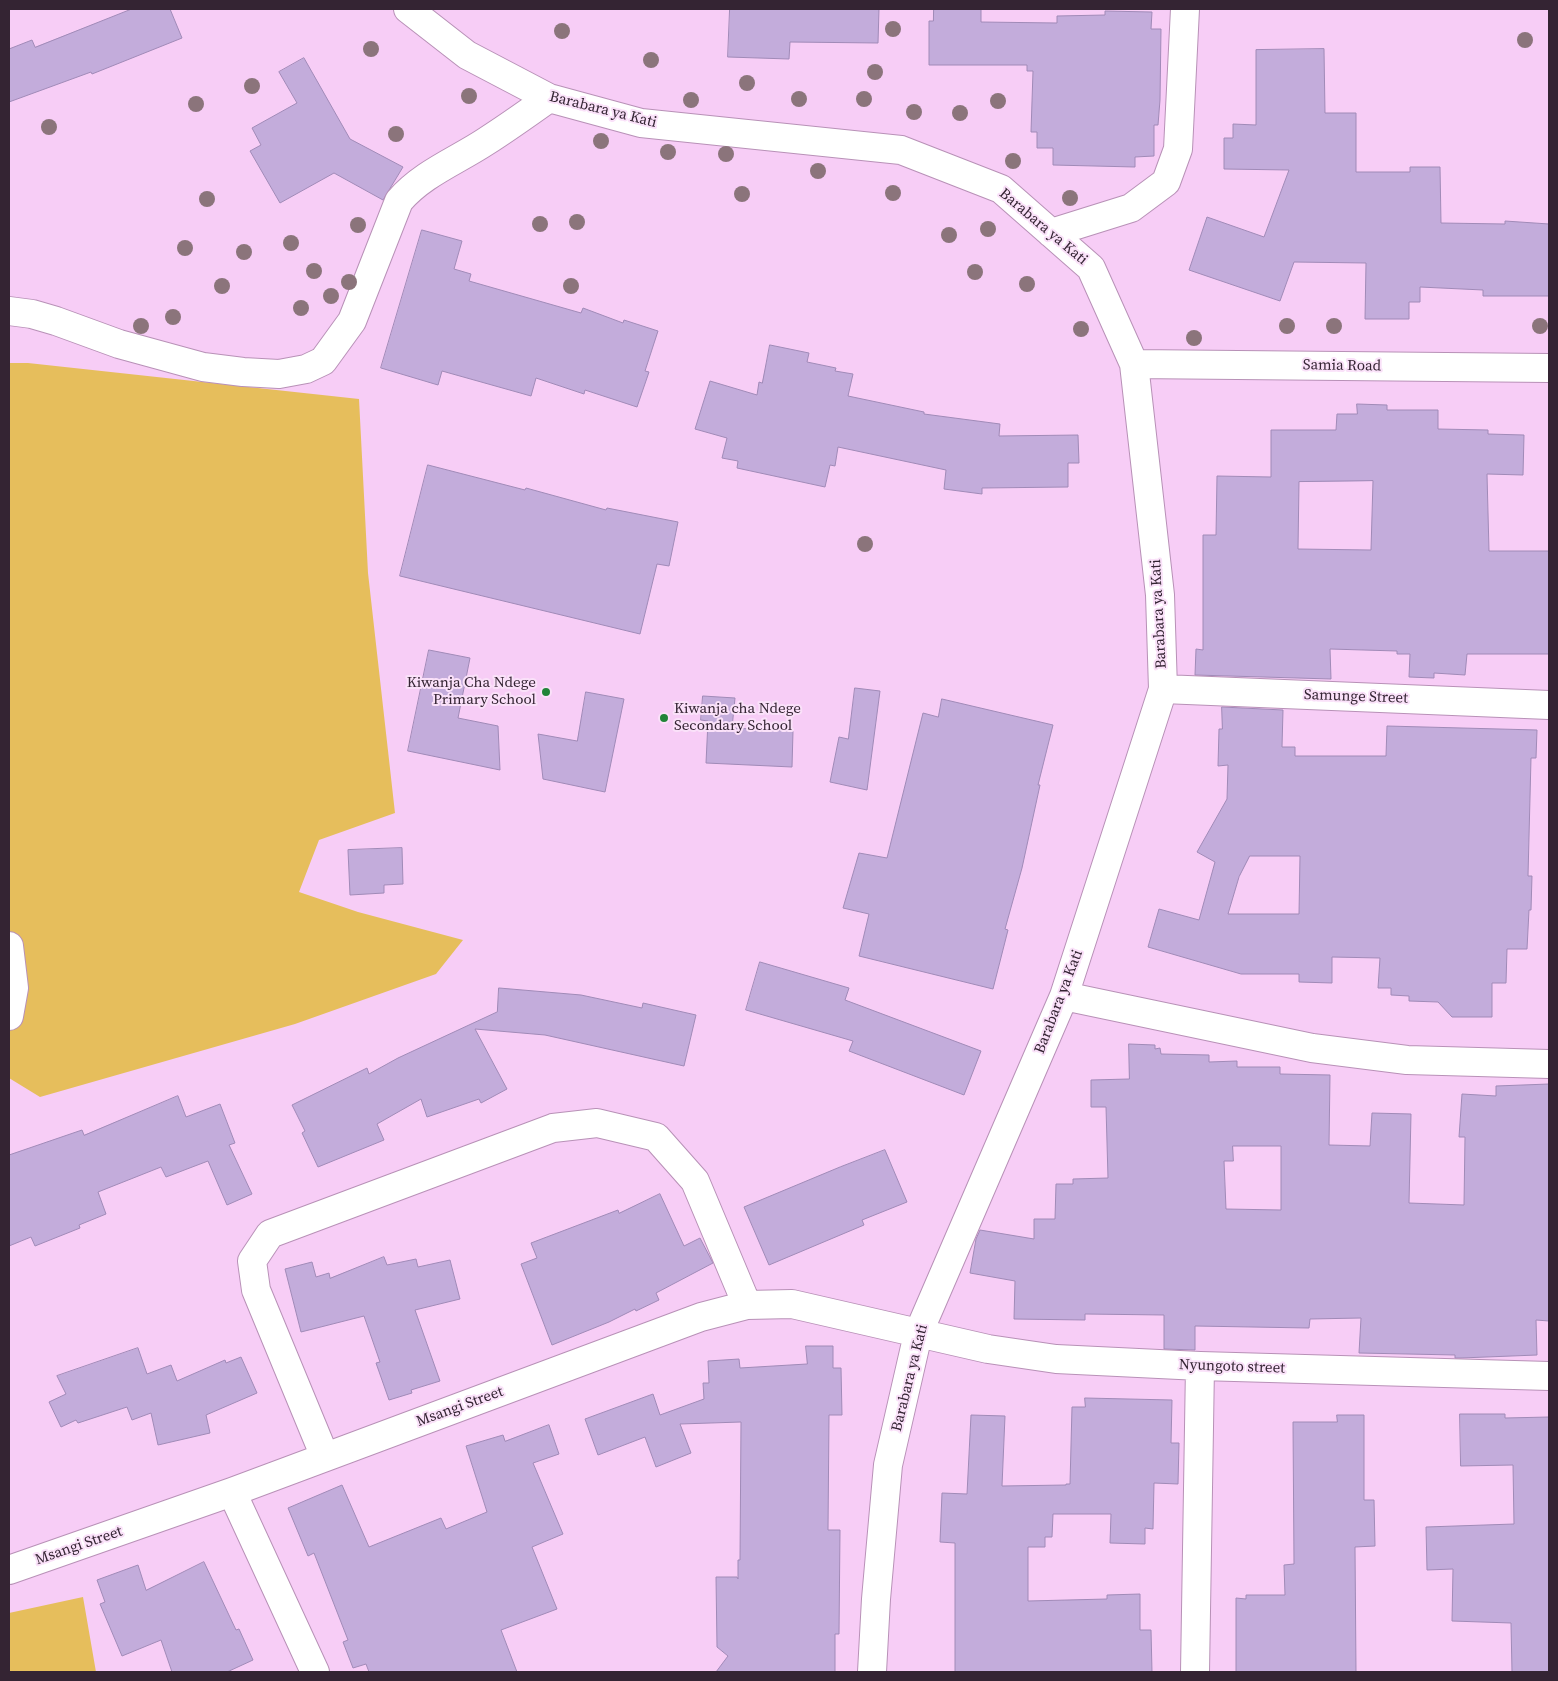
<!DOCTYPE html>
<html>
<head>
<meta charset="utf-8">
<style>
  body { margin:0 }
  #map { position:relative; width:1558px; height:1681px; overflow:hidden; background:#f7cdf6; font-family:"Source Serif 4",serif }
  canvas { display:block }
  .frame { position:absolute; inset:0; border:10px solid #342433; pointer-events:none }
</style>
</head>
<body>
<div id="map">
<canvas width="1558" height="1681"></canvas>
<div class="frame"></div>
</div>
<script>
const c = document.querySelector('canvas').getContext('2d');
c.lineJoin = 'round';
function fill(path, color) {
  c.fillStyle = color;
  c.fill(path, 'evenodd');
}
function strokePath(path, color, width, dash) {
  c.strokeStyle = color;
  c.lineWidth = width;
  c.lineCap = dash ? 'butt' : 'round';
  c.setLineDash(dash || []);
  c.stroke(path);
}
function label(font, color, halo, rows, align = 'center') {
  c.font = font + ' "Source Serif 4",serif';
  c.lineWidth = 4;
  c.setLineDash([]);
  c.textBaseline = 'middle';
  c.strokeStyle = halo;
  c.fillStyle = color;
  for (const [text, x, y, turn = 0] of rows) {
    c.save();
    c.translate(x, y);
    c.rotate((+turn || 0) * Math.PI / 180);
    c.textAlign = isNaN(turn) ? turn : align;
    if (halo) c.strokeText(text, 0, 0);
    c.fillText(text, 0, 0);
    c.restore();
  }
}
fill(new Path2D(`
  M 9,363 L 28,363 L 359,399 L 368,573 L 395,813 L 319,840 L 299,892 L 358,912 L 463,940 L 436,974 L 295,1024 L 40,1097 L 9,1078 Z
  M 83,1597 L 96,1672 L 9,1672 L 9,1613 Z`), '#e6be5c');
const building = new Path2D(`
  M 132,9 L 170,9 L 182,38 L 92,74 L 91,72 L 9,102 L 9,49 L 32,40 L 35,47 Z
  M 730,9 L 879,9 L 878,43 L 790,42 L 789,59 L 728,57 Z
  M 934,9 L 981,9 L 981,22 L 1057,23 L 1057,16 L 1105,15 L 1105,11 L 1152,12 L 1151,29 L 1161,29 L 1160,100 L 1158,125 L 1154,125 L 1154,156 L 1135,157 L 1135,167 L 1053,165 L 1053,148 L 1037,148 L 1037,132 L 1031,132 L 1033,71 L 1027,71 L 1027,65 L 929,65 L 929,21 L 933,21 Z
  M 1324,49 L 1325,113 L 1356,113 L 1356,172 L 1410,172 L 1410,167 L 1440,167 L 1441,223 L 1505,224 L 1505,221 L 1549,224 L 1549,296 L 1483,296 L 1483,290 L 1420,287 L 1420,302 L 1409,302 L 1409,319 L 1365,319 L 1366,263 L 1294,262 L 1280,301 L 1189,270 L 1207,217 L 1264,237 L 1289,170 L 1224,169 L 1224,138 L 1233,138 L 1233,124 L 1256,125 L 1256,50 Z
  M 304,58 L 350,139 L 403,167 L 383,200 L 334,173 L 280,203 L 250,151 L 261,145 L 252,128 L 297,103 L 279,72 Z
  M 422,230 L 462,241 L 454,269 L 471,274 L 469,281 L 581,313 L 583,308 L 623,323 L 624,320 L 658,331 L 645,371 L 649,372 L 637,407 L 585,390 L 584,394 L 536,378 L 531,396 L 442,371 L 438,385 L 381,368 Z
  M 770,345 L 809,353 L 807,362 L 836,368 L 835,371 L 853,374 L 848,396 L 924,412 L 924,414 L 1000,424 L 999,436 L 1078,435 L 1079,463 L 1068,463 L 1068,487 L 982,488 L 982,494 L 944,489 L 946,470 L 838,447 L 835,466 L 830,465 L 825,487 L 737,468 L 738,461 L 722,458 L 727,438 L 695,429 L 710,381 L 757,395 L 759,382 L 762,383 Z
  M 1357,404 L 1387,405 L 1387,410 L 1438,410 L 1438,429 L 1488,430 L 1488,434 L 1524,435 L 1523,475 L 1487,474 L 1489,551 L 1549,551 L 1549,654 L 1467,654 L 1465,675 L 1434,673 L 1434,678 L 1409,677 L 1410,654 L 1397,654 L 1397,651 L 1330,649 L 1331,679 L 1195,675 L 1196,649 L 1203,650 L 1203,535 L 1216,535 L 1217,476 L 1271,477 L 1271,430 L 1336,430 L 1337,414 L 1357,414 ZM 1373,481 L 1371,550 L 1298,549 L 1299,482 Z
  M 428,465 L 525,490 L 526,488 L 606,510 L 607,508 L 678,522 L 669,566 L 657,564 L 640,634 L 400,576 Z
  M 429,650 L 470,658 L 458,718 L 498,726 L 500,770 L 408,751 Z
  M 855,688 L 880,691 L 867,790 L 830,782 L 839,737 L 848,739 Z
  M 586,692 L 624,699 L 605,792 L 543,779 L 538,734 L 577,741 Z
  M 703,696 L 735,698 L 732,728 L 793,731 L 792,767 L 706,763 L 708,721 L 701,720 Z
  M 942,699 L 1053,725 L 1038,785 L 1040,785 L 1022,868 L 1005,929 L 1008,930 L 993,989 L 859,956 L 869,914 L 843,908 L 859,853 L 887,858 L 923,713 L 938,717 Z
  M 1222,707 L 1283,710 L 1282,747 L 1295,747 L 1295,756 L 1386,756 L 1387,726 L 1537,730 L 1536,758 L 1531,758 L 1528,876 L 1532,876 L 1531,910 L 1529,910 L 1527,949 L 1507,949 L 1506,983 L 1492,983 L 1492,1017 L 1452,1017 L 1438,1002 L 1409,1001 L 1409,996 L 1391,995 L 1391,988 L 1378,988 L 1380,958 L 1332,957 L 1332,983 L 1299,982 L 1299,974 L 1241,974 L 1148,947 L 1159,909 L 1199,920 L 1215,862 L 1197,852 L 1227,799 L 1228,765 L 1218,766 L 1219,729 L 1222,729 ZM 1250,856 L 1300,856 L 1299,914 L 1228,914 L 1239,877 Z
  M 402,848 L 403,884 L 384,885 L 384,893 L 350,895 L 348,850 Z
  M 760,962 L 849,988 L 845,1000 L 981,1051 L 964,1095 L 849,1051 L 853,1041 L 746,1010 Z
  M 499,988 L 581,995 L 642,1008 L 643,1003 L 696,1015 L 684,1066 L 545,1035 L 475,1029 L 507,1089 L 481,1103 L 479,1099 L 427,1117 L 421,1099 L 377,1124 L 384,1140 L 318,1167 L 302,1133 L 305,1131 L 292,1105 L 367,1068 L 369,1074 L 398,1058 L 497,1012 Z
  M 1129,1044 L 1155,1045 L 1155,1049 L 1160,1048 L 1161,1054 L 1209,1055 L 1209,1062 L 1237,1061 L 1237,1067 L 1280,1067 L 1280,1074 L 1330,1075 L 1329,1145 L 1370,1146 L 1372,1113 L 1411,1114 L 1409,1203 L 1464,1205 L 1465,1137 L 1459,1137 L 1462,1094 L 1496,1096 L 1496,1086 L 1549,1084 L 1549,1321 L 1536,1320 L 1537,1355 L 1461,1358 L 1455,1358 L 1455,1355 L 1359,1353 L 1361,1318 L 1310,1319 L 1309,1328 L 1195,1326 L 1195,1350 L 1164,1349 L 1164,1315 L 1085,1314 L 1085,1320 L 1014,1319 L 1015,1281 L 970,1273 L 976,1239 L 980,1230 L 1034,1239 L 1034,1219 L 1055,1219 L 1056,1184 L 1073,1184 L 1073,1179 L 1108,1178 L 1106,1107 L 1091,1107 L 1091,1080 L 1129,1079 ZM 1233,1146 L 1281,1146 L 1281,1210 L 1226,1209 L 1224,1161 L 1233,1161 Z
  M 178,1096 L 186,1117 L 220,1104 L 235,1143 L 229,1145 L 252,1194 L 227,1205 L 208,1161 L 166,1177 L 161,1167 L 98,1192 L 106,1214 L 79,1225 L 80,1228 L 35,1246 L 31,1237 L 9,1246 L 9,1155 L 82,1130 L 84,1135 Z
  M 885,1150 L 907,1202 L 862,1220 L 864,1225 L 769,1265 L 744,1207 L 840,1167 Z
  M 660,1194 L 684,1246 L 700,1238 L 713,1263 L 656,1293 L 659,1300 L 636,1311 L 635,1309 L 609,1322 L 552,1345 L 521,1264 L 537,1258 L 531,1243 L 618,1210 L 619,1213 Z
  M 384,1257 L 387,1265 L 416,1259 L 418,1267 L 450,1260 L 460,1299 L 415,1310 L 440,1381 L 411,1390 L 412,1393 L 389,1400 L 376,1363 L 380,1362 L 364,1316 L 301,1332 L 285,1269 L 312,1262 L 316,1277 L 329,1273 L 330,1278 Z
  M 806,1346 L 833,1346 L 833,1368 L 841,1368 L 842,1415 L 829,1415 L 828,1530 L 840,1530 L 839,1634 L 835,1634 L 835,1672 L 716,1672 L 728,1656 L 717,1647 L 716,1577 L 737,1577 L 738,1579 L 738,1560 L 740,1560 L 741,1422 L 680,1424 L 691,1453 L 656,1467 L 645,1437 L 598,1455 L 585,1419 L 653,1394 L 660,1415 L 704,1399 L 703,1383 L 709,1383 L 708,1361 L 739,1359 L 740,1368 L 807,1364 Z
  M 138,1348 L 147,1374 L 171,1365 L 177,1381 L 225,1360 L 226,1363 L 241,1357 L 257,1393 L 206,1415 L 210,1433 L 158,1445 L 151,1413 L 132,1420 L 127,1407 L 78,1423 L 76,1420 L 61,1427 L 49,1402 L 66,1394 L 57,1376 Z
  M 1085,1398 L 1172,1400 L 1171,1443 L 1179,1443 L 1178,1484 L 1154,1483 L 1153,1529 L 1145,1528 L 1145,1544 L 1110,1543 L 1111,1514 L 1053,1514 L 1052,1537 L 1045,1537 L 1045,1547 L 1028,1547 L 1028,1601 L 1107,1599 L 1107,1595 L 1140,1594 L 1140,1630 L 1151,1630 L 1152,1672 L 955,1672 L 955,1543 L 940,1542 L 942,1493 L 967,1494 L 971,1415 L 1005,1416 L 1002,1486 L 1066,1485 L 1066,1484 L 1070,1484 L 1072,1407 L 1085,1407 Z
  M 1460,1414 L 1505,1414 L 1505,1418 L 1549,1417 L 1549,1672 L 1512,1672 L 1511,1623 L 1452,1621 L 1453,1569 L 1427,1570 L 1426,1527 L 1514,1524 L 1513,1465 L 1461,1466 Z
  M 1337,1415 L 1364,1415 L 1364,1500 L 1374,1500 L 1375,1546 L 1355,1547 L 1356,1672 L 1236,1672 L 1236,1598 L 1246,1599 L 1246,1595 L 1285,1595 L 1284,1565 L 1294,1564 L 1293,1422 L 1337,1422 Z
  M 549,1425 L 559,1454 L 533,1463 L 563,1534 L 532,1547 L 557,1609 L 501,1630 L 517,1672 L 369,1672 L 366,1664 L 353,1668 L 343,1642 L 348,1640 L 314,1553 L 308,1556 L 288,1508 L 342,1485 L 369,1547 L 441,1518 L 446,1529 L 487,1512 L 466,1446 L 503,1435 L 505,1441 Z
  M 204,1562 L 236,1630 L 239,1629 L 253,1660 L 227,1672 L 172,1672 L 161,1640 L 122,1656 L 100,1604 L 105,1602 L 97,1580 L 138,1565 L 146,1590 Z`);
fill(building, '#c3acdb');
strokePath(building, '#a08ab7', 1);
const street = new Path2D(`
  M 408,9 L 467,55 L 549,98 L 641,123 L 901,150 L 1001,189 L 1091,268 L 1134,364 L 1160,595 L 1163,689 L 1064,996 L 918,1334 L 888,1465 L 876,1599 L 872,1672
  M 1051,233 L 1131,208 L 1166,182 L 1178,149 L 1185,9
  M 9,311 L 32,314 L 56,321 L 119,344 L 203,367 L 243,372 L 279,374 L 306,369 L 323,361 L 352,321 L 399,201 C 422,174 456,161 485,142 C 507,128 528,113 549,98
  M 1134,364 L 1549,368
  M 1163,689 L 1549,705
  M 9,946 L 14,988 L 9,1016
  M 1064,996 L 1312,1048 L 1407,1060 L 1549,1064
  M 325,1457 L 256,1290 L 252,1261 L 270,1234 L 553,1128 L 597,1123 L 656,1137 L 695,1181 L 747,1305
  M 232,1492 L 315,1672
  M 9,1570 L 232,1492 L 701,1317 L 747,1305 L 792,1304 L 988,1349 L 1056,1359 L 1200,1366 L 1549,1376
  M 1195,1672 L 1200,1366`);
strokePath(street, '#b891b7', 30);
strokePath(street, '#fff', 28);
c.fillStyle = '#8b747b';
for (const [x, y] of [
  [893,29],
  [562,31],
  [1525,40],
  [371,49],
  [651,60],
  [875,72],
  [747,83],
  [252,86],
  [469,96],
  [799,99],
  [864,99],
  [691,100],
  [998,101],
  [196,104],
  [914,112],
  [960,113],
  [49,127],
  [396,134],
  [601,141],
  [668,152],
  [726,154],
  [1013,161],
  [818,171],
  [893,193],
  [742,194],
  [1070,198],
  [207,199],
  [577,222],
  [540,224],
  [358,225],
  [988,229],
  [949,235],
  [291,243],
  [185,248],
  [244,252],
  [314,271],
  [975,272],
  [349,282],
  [1027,284],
  [222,286],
  [571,286],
  [331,296],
  [301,308],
  [173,317],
  [141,326],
  [1287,326],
  [1334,326],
  [1540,326],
  [1081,329],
  [1194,338],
  [865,544]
]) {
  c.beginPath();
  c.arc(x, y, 8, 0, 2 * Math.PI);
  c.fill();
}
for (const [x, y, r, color] of [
  [546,692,5,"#218438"],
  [664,718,5,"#218438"]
]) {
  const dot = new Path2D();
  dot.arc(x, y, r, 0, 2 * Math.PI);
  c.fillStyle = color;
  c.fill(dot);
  strokePath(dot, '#fae1f9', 2);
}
label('15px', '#342433', '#fae1f9', [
  ["Barabara ya Kati",603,110,14],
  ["Barabara ya Kati",1043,227,40],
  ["Samia Road",1342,366,1],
  ["Barabara ya Kati",1159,614,-93],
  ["Samunge Street",1356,697,2],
  ["Barabara ya Kati",1059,1002,-69],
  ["Nyungoto street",1232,1367,2],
  ["Barabara ya Kati",910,1378,-76],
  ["Msangi Street",460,1407,-20],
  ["Msangi Street",79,1546,-19]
]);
label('15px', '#342433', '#fae1f9', [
  ["Kiwanja Cha Ndege",536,683],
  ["Primary School",536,700],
  ["Kiwanja cha Ndege",674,709,"left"],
  ["Secondary School",674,726,"left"]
], 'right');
</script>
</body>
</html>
